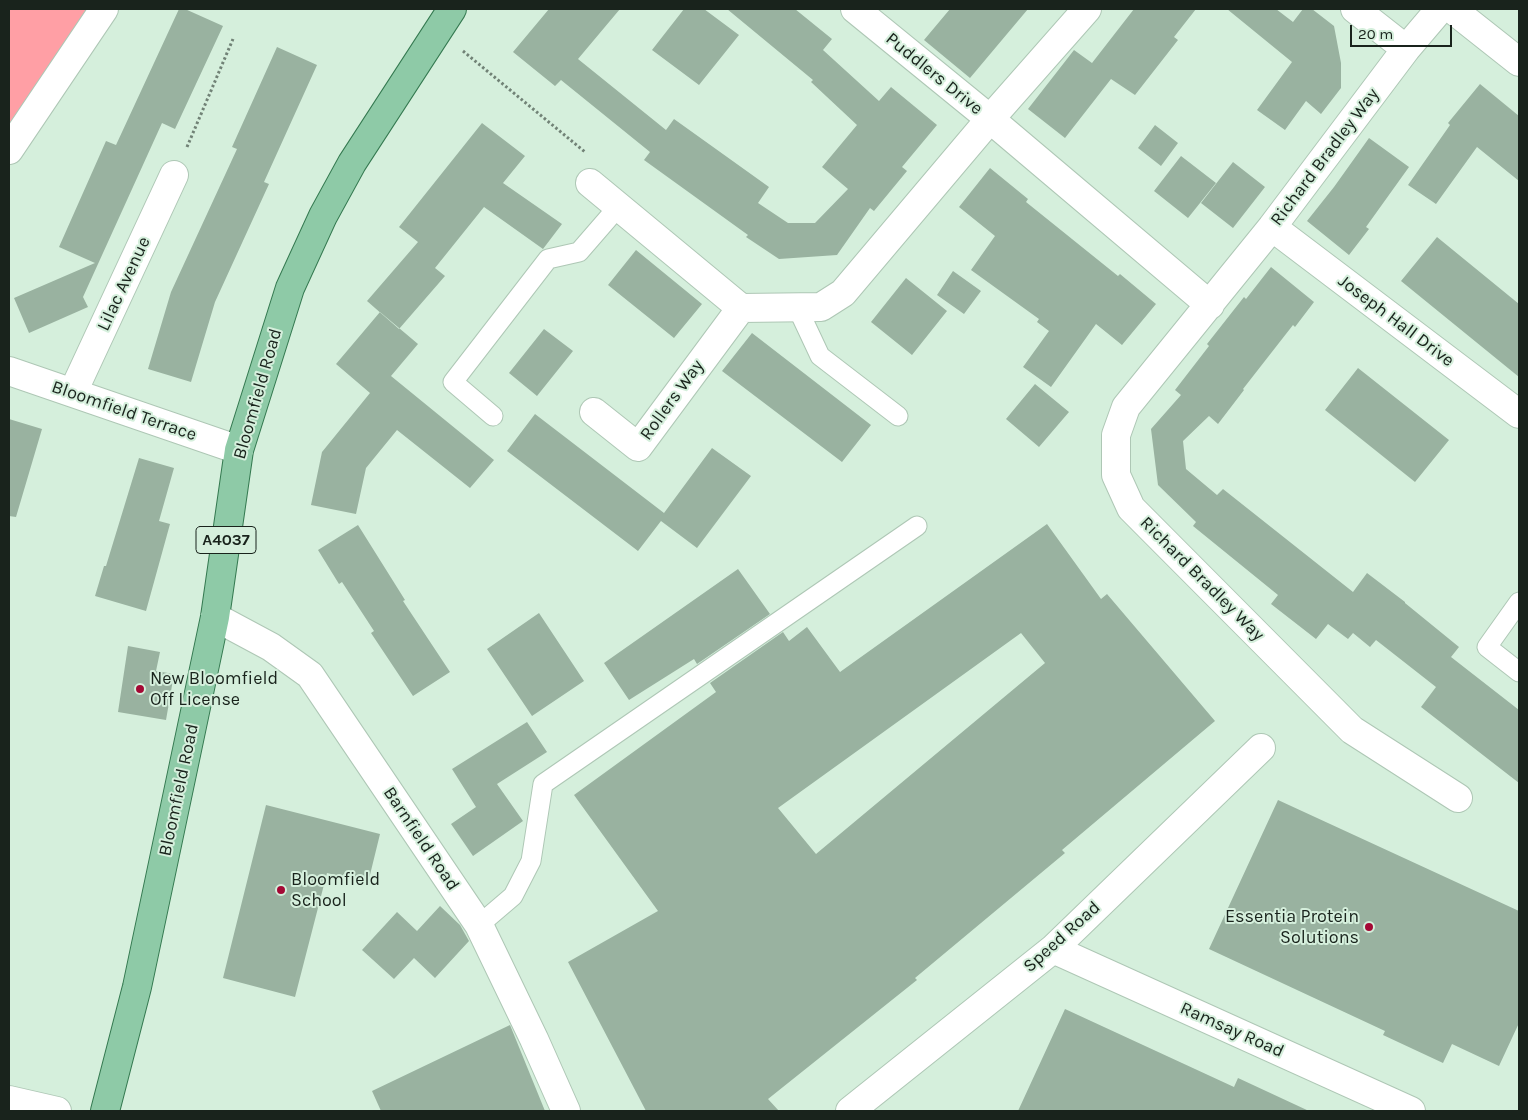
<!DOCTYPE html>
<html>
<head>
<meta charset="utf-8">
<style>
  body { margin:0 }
  #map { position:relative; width:1528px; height:1120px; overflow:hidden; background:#d5efdc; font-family:Karla,sans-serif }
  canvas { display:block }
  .frame { position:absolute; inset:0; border:10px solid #19231c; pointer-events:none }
  .scale { position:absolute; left:1350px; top:25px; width:102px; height:22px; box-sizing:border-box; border:2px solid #19231c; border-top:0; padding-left:6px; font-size:15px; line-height:18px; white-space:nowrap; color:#19231c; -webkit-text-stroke:4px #d5efdc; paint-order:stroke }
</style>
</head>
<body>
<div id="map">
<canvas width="1528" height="1120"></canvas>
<div class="frame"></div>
<div class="scale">20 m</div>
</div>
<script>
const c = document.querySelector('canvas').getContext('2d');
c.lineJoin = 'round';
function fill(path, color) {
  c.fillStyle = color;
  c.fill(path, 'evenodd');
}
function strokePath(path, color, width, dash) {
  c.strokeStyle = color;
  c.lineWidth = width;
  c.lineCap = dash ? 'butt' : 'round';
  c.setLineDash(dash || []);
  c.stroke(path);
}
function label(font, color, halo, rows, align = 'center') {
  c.font = font + ' Karla,sans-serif';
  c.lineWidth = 4;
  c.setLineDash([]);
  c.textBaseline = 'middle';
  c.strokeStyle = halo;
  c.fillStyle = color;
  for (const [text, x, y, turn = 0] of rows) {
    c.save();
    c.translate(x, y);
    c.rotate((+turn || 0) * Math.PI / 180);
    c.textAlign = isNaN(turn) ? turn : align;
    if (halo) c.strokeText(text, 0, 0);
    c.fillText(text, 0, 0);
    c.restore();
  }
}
fill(new Path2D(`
  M 9,9 L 89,9 L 9,128 Z`), '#ff9fa5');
fill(new Path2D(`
  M 179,9 L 185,9 L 223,26 L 175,129 L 162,123 L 83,297 L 88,307 L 29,333 L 14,298 L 95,263 L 59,247 L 106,141 L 116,145 Z
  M 549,9 L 620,9 L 578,59 L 666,130 L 674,119 L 769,187 L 758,203 L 788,223 L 815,223 L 848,189 L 822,167 L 857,125 L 811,82 L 813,80 L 727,9 L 795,9 L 832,39 L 823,50 L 879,101 L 891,87 L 937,125 L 902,167 L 907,171 L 874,211 L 870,208 L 837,255 L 779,259 L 746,237 L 748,235 L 644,160 L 650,152 L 561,80 L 555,86 L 513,52 Z
  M 684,9 L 704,9 L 739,35 L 699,85 L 652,50 Z
  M 950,9 L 1028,9 L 970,78 L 924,40 Z
  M 1134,9 L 1196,9 L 1174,37 L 1178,40 L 1135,95 L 1111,79 L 1065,138 L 1028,109 L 1074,50 L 1092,63 Z
  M 1227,9 L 1276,9 L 1293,22 L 1303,9 L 1312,9 L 1334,26 L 1341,63 L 1341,88 L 1321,114 L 1306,101 L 1285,130 L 1257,110 L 1292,62 Z
  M 277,47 L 317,65 L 264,182 L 269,184 L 215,302 L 191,382 L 148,369 L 171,292 L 237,149 L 232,147 Z
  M 1480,84 L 1519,116 L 1519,181 L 1477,147 L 1436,204 L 1408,185 L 1450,125 L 1448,123 Z
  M 482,123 L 525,156 L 503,183 L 562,224 L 543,249 L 484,207 L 435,268 L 445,276 L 399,329 L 367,301 L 418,242 L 399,227 Z
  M 1155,125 L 1178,143 L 1161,166 L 1138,148 Z
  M 1369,138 L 1409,167 L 1366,227 L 1369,229 L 1349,255 L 1307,221 L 1334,187 Z
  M 1181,156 L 1216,183 L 1188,218 L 1154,191 Z
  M 1233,162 L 1265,187 L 1233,228 L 1201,203 Z
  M 990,168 L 1028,199 L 1026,202 L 1118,276 L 1120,274 L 1156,304 L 1122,345 L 1096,324 L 1051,387 L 1023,367 L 1049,331 L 1037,322 L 1039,319 L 971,270 L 995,236 L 959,207 Z
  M 1437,237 L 1519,304 L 1519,377 L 1401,281 Z
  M 636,250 L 702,304 L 674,338 L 608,285 Z
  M 1271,267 L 1314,302 L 1295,327 L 1293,325 L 1243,389 L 1244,390 L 1218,424 L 1209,416 L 1183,441 L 1186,469 L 1217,495 L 1223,489 L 1353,592 L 1367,573 L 1405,602 L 1405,603 L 1459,647 L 1451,657 L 1519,710 L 1519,783 L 1421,707 L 1436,687 L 1376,640 L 1370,647 L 1353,633 L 1348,639 L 1328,624 L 1316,639 L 1271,604 L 1278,595 L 1193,526 L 1196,522 L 1158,485 L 1151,429 L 1181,395 L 1175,390 L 1209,346 L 1207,344 L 1244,297 L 1246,299 Z
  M 953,271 L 981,291 L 964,314 L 937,295 Z
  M 906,278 L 947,311 L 912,355 L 871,322 Z
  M 380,312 L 418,344 L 391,376 L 494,460 L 470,488 L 397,430 L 366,468 L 356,514 L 311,505 L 322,452 L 370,393 L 336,364 Z
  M 544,329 L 573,351 L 537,396 L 509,373 Z
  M 752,333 L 871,425 L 842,462 L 722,371 Z
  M 1358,368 L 1449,440 L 1415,482 L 1325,410 Z
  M 1035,384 L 1069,412 L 1039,447 L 1006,419 Z
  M 535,414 L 664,513 L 712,448 L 751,476 L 697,548 L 661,521 L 638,551 L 507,451 Z
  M 9,419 L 42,429 L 16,517 L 9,516 Z
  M 139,458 L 174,468 L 159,521 L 170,524 L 146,611 L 95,596 L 104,566 L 106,566 Z
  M 1047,524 L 1101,599 L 1107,594 L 1215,721 L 1062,850 L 1065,853 L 915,978 L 917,980 L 768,1099 L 779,1111 L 646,1111 L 568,962 L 658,911 L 574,795 L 716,692 L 710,683 L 783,632 L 789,641 L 807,627 L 840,672 ZM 1021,633 L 1045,663 L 816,854 L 778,808 Z
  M 358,525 L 405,600 L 403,601 L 450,672 L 413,696 L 371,633 L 374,631 L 342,582 L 339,584 L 318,550 Z
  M 738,569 L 770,614 L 697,664 L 694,659 L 629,700 L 604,663 Z
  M 539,613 L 584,681 L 532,716 L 487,649 Z
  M 128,646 L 160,652 L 156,671 L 174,674 L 166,720 L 118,712 Z
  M 527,722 L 547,752 L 497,784 L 523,821 L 473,856 L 451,824 L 476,807 L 452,769 Z
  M 1278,800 L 1519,911 L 1519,1023 L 1499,1066 L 1452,1044 L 1443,1063 L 1383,1035 L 1385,1031 L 1209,949 Z
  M 266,805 L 380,834 L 368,883 L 327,873 L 295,997 L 223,978 Z
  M 440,906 L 460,925 L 469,941 L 435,978 L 414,958 L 394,979 L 362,950 L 397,912 L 417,931 Z
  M 1065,1009 L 1234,1087 L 1238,1078 L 1309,1111 L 1018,1111 Z
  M 510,1025 L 545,1111 L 381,1111 L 372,1091 Z`), '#99b2a0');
const lane = new Path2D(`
  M 797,307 L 820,356 L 898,416
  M 493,416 L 453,382 L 548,259 L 579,252 L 618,207
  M 1519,602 L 1487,647 L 1519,672
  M 479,925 L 513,896 L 531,861 L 543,784 L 917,526`);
const street = new Path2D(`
  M 855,9 L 990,119 L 1210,305
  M 1355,9 L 1406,49
  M 1440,9 L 1406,49 L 1272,227 L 1126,407 L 1116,435 L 1116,475 L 1131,508 L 1352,730 L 1458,798
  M 1452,9 L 1519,62
  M 9,150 L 104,9
  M 590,183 L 741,308 L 821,307 L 843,293 L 990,119 L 1087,9
  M 1272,227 L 1519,414
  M 9,371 L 239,450
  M 73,392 L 174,175
  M 594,412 L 638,447 L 741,308
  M 215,617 L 271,647 L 310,675 L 479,925 L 534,1039 L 566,1111
  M 1053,949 L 1411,1111
  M 9,1100 L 57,1111
  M 850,1111 L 1053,949 L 1261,748`);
const primary = new Path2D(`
  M 105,1111 L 137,987 L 215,617 L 239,450 L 290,288 L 323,216 L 352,163 L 452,9`);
strokePath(lane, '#aec7b5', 21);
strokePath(street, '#aec7b5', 30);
strokePath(primary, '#347950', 30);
strokePath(new Path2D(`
  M 463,51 L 585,152
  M 187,147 L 233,39`), '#718276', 3, [2.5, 2.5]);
strokePath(lane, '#fff', 19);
strokePath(street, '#fff', 28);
strokePath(primary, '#8ecaa7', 28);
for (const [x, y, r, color] of [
  [140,689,5,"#a40835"],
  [281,890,5,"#a40835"],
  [1369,927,5,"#a40835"]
]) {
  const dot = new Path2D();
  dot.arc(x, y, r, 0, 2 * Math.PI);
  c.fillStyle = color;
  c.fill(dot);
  strokePath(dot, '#d5efdc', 2);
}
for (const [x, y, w] of [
  [226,540,60]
]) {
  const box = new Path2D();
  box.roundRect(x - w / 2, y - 13.5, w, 27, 4);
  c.fillStyle = '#d5efdc';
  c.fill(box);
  strokePath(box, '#19231c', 1);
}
label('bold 16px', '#19231c', null, [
  ["A4037",226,540]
]);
label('18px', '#19231c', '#d5efdc', [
  ["Puddlers Drive",934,74,39],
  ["Richard Bradley Way",1325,157,-53],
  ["Lilac Avenue",124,284,-65],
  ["Joseph Hall Drive",1396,321,37],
  ["Bloomfield Road",258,394,-74],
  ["Rollers Way",672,400,-54],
  ["Bloomfield Terrace",124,411,19],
  ["Richard Bradley Way",1202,579,45],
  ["Bloomfield Road",179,790,-78],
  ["Barnfield Road",421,839,56],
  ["Speed Road",1062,937,-42],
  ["Ramsay Road",1232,1030,24]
]);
label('18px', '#19231c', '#d5efdc', [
  ["New Bloomfield",150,679],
  ["Off License",150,700],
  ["Bloomfield",291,880],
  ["School",291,901],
  ["Essentia Protein",1359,917,"right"],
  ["Solutions",1359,938,"right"]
], 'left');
</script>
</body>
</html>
